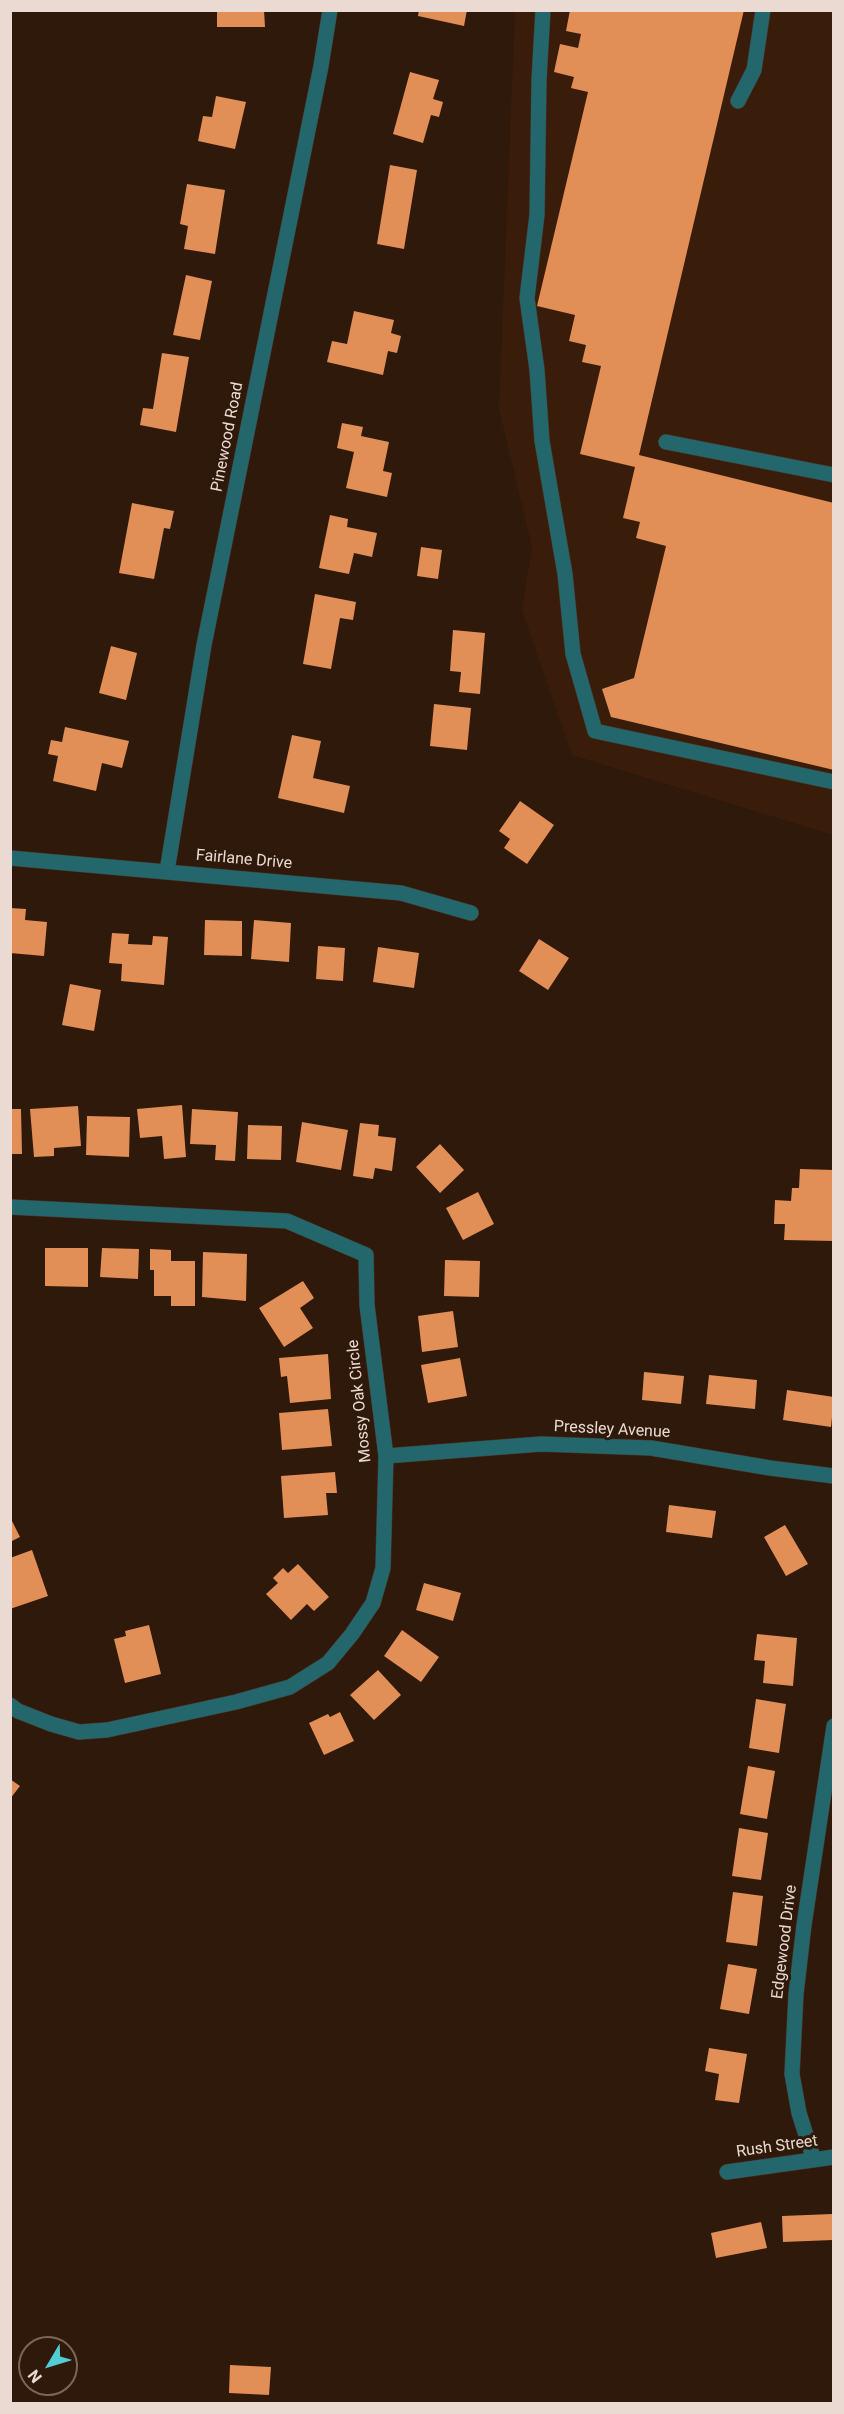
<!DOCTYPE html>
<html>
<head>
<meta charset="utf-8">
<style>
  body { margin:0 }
  #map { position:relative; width:844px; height:2414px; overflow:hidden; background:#2f190a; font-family:Roboto,sans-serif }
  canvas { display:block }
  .frame { position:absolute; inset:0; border:12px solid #eadad1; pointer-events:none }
  .north { position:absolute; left:18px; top:2336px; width:60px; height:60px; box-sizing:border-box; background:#2f190a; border:2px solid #7a665a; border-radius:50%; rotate:232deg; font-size:16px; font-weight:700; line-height:24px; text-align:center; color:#eadad1 }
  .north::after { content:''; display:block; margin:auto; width:21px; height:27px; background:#52ccd5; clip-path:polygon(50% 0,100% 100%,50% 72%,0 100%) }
</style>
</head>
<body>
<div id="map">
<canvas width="844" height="2414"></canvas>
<div class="frame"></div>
<div class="north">N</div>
</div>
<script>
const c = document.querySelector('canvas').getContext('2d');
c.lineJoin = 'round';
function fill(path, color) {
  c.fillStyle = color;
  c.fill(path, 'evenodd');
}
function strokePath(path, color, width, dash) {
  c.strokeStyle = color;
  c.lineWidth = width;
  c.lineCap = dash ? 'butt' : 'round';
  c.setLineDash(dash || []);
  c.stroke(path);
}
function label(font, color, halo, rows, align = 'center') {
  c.font = font + ' Roboto,sans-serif';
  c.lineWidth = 6;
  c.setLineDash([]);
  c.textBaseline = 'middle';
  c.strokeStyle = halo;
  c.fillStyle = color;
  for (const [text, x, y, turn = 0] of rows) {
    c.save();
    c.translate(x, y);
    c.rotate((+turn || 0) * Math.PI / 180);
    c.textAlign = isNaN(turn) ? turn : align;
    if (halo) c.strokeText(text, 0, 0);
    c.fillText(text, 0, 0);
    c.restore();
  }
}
fill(new Path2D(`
  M 515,11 L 833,11 L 833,835 L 572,755 L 522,610 L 532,547 L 499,409 Z`), '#391d0a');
fill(new Path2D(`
  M 217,10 L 264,10 L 265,27 L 217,27 Z
  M 419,10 L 467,10 L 464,26 L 418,16 Z
  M 570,10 L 744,10 L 639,455 L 834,503 L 834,770 L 611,717 L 602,689 L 634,678 L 666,546 L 636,538 L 640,522 L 623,518 L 635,467 L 580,454 L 601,366 L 582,362 L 586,345 L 569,341 L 575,315 L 537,306 L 588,92 L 571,88 L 574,77 L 554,72 L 560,44 L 578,48 L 581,34 L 566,31 Z
  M 410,72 L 439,80 L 433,99 L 443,102 L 439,117 L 431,115 L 423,143 L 393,134 Z
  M 216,96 L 246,102 L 235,149 L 198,141 L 203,116 L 212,117 Z
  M 390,165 L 417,170 L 404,249 L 377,244 Z
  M 187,184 L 225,190 L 215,254 L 184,249 L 188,226 L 180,224 Z
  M 186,275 L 212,281 L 200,340 L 173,335 Z
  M 354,311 L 394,320 L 391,333 L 401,336 L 397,353 L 388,351 L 383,375 L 327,362 L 332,341 L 347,344 Z
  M 162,353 L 189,357 L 176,432 L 140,425 L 143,408 L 153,409 Z
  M 342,423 L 363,427 L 361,436 L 389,442 L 383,471 L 392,473 L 387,497 L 346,488 L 354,452 L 337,448 Z
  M 132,503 L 174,511 L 170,529 L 164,528 L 154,579 L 119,573 Z
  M 330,515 L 348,519 L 347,527 L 377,533 L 372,557 L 354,553 L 349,574 L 319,568 Z
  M 421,547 L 442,550 L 438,579 L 417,576 Z
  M 315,594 L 356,602 L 353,620 L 340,618 L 331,669 L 303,664 Z
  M 453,630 L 485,633 L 480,694 L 459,692 L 461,672 L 450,671 Z
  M 111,646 L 137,653 L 126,700 L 99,693 Z
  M 434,704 L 471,708 L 467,750 L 430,746 Z
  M 65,727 L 129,741 L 122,768 L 102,763 L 96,791 L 53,781 L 58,756 L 48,754 L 51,740 L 62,742 Z
  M 292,735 L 321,741 L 313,778 L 350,786 L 344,813 L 278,798 Z
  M 520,801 L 554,825 L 527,864 L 504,848 L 510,839 L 499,831 Z
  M 10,908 L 26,909 L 25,920 L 47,922 L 44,956 L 10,953 Z
  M 205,920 L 242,921 L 242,956 L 204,955 Z
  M 254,920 L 291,923 L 289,962 L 251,959 Z
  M 112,933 L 129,934 L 128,944 L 152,945 L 153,936 L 168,937 L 164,985 L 121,981 L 122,964 L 109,963 Z
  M 539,939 L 569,958 L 548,990 L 519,971 Z
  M 318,946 L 345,948 L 343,981 L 316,979 Z
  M 378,947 L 419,953 L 414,988 L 373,982 Z
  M 70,984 L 101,990 L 94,1031 L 62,1025 Z
  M 182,1105 L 186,1157 L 164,1159 L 162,1136 L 140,1138 L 137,1109 Z
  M 78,1106 L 81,1146 L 54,1148 L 54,1156 L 34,1157 L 30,1109 Z
  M 10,1109 L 21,1109 L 22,1154 L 10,1154 Z
  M 192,1109 L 238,1112 L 235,1161 L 215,1160 L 216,1145 L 190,1144 Z
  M 87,1116 L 130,1117 L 129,1157 L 86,1155 Z
  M 302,1122 L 348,1130 L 341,1170 L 296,1162 Z
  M 360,1123 L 379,1125 L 378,1136 L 396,1138 L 392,1171 L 375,1168 L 373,1179 L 353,1176 Z
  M 248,1125 L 282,1126 L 281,1160 L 247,1159 Z
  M 440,1144 L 464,1170 L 440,1193 L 416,1167 Z
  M 800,1169 L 834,1170 L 834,1241 L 784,1240 L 785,1224 L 774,1224 L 775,1200 L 791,1201 L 792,1188 L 799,1188 Z
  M 478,1192 L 494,1224 L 463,1240 L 446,1208 Z
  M 45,1248 L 88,1248 L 88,1287 L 45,1286 Z
  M 102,1248 L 139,1249 L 138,1279 L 100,1277 Z
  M 150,1249 L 171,1250 L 171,1261 L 195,1261 L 195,1306 L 171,1306 L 171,1296 L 154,1296 L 154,1270 L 150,1270 Z
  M 203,1252 L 247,1254 L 246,1301 L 202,1297 Z
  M 445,1260 L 480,1261 L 479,1297 L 444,1296 Z
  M 303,1281 L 314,1298 L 300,1308 L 313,1328 L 284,1347 L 259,1308 Z
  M 453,1311 L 458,1347 L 422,1352 L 418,1316 Z
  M 328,1354 L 331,1399 L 290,1403 L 287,1376 L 281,1377 L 279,1358 Z
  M 460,1358 L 467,1396 L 428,1403 L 421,1365 Z
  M 644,1372 L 684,1376 L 681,1404 L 642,1400 Z
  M 709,1375 L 757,1380 L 755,1409 L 706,1404 Z
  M 787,1390 L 834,1397 L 831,1427 L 783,1420 Z
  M 328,1409 L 332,1446 L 282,1450 L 279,1413 Z
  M 335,1472 L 337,1493 L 326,1493 L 328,1515 L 284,1518 L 281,1476 Z
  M 669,1505 L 716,1511 L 712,1538 L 666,1532 Z
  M 10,1517 L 20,1537 L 10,1542 Z
  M 785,1525 L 808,1564 L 786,1576 L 764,1537 Z
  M 32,1550 L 48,1596 L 10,1609 L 10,1558 Z
  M 298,1564 L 329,1597 L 314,1611 L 307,1604 L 291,1620 L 266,1594 L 278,1583 L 273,1578 L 283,1568 L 288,1573 Z
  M 424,1583 L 461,1593 L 453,1621 L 416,1610 Z
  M 149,1625 L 161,1674 L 125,1683 L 114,1639 L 126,1636 L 125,1631 Z
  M 402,1630 L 439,1657 L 421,1682 L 384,1656 Z
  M 757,1634 L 797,1638 L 793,1686 L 763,1683 L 765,1661 L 754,1660 Z
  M 378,1670 L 401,1695 L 374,1720 L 350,1695 Z
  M 756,1699 L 786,1704 L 779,1753 L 749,1748 Z
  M 340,1712 L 354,1741 L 324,1755 L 309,1723 L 328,1714 L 330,1717 Z
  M 748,1766 L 775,1771 L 767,1819 L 740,1814 Z
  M 10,1779 L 20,1786 L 10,1799 Z
  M 739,1828 L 768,1833 L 761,1880 L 732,1876 Z
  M 733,1892 L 763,1896 L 757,1946 L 726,1942 Z
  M 728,1964 L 757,1969 L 749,2014 L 720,2009 Z
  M 709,2048 L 747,2054 L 739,2103 L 715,2100 L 719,2074 L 705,2071 Z
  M 832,2214 L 833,2240 L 783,2242 L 782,2216 Z
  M 761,2222 L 767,2248 L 716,2258 L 711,2233 Z
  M 230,2365 L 271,2367 L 269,2395 L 229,2393 Z`), '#e28e57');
const minor = new Path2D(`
  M 543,10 L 539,80 L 537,215 L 527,298 L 537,370 L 542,441 L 565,574 L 573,654 L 595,731 L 834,782
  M 738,101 L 754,70 L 763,10
  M 666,442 L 834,475
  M 10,858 L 401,893 L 471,913
  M 167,871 L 204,645 L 321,66 L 330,10
  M 10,1207 L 287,1221 L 366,1255 L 367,1305 L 386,1456 L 383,1568 L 373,1603 L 352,1634 L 328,1663 L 290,1687 L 236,1702 L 107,1730 L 79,1732 L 51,1724 L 18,1711 L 10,1705
  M 386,1456 L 541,1444 L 651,1448 L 770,1468 L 834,1476
  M 814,2160 L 799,2113 L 792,2074 L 796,1994 L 804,1925 L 834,1726
  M 727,2172 L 834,2157`);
strokePath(minor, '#493426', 16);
strokePath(minor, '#23666b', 15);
label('16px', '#eadad1', '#2f190a', [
  ["Pinewood Road",228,437,-79],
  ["Fairlane Drive",244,860,5],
  ["Mossy Oak Circle",360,1401,-96],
  ["Pressley Avenue",612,1430,3],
  ["Edgewood Drive",785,1942,-83],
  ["Rush Street",777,2147,-8]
]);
</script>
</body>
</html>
